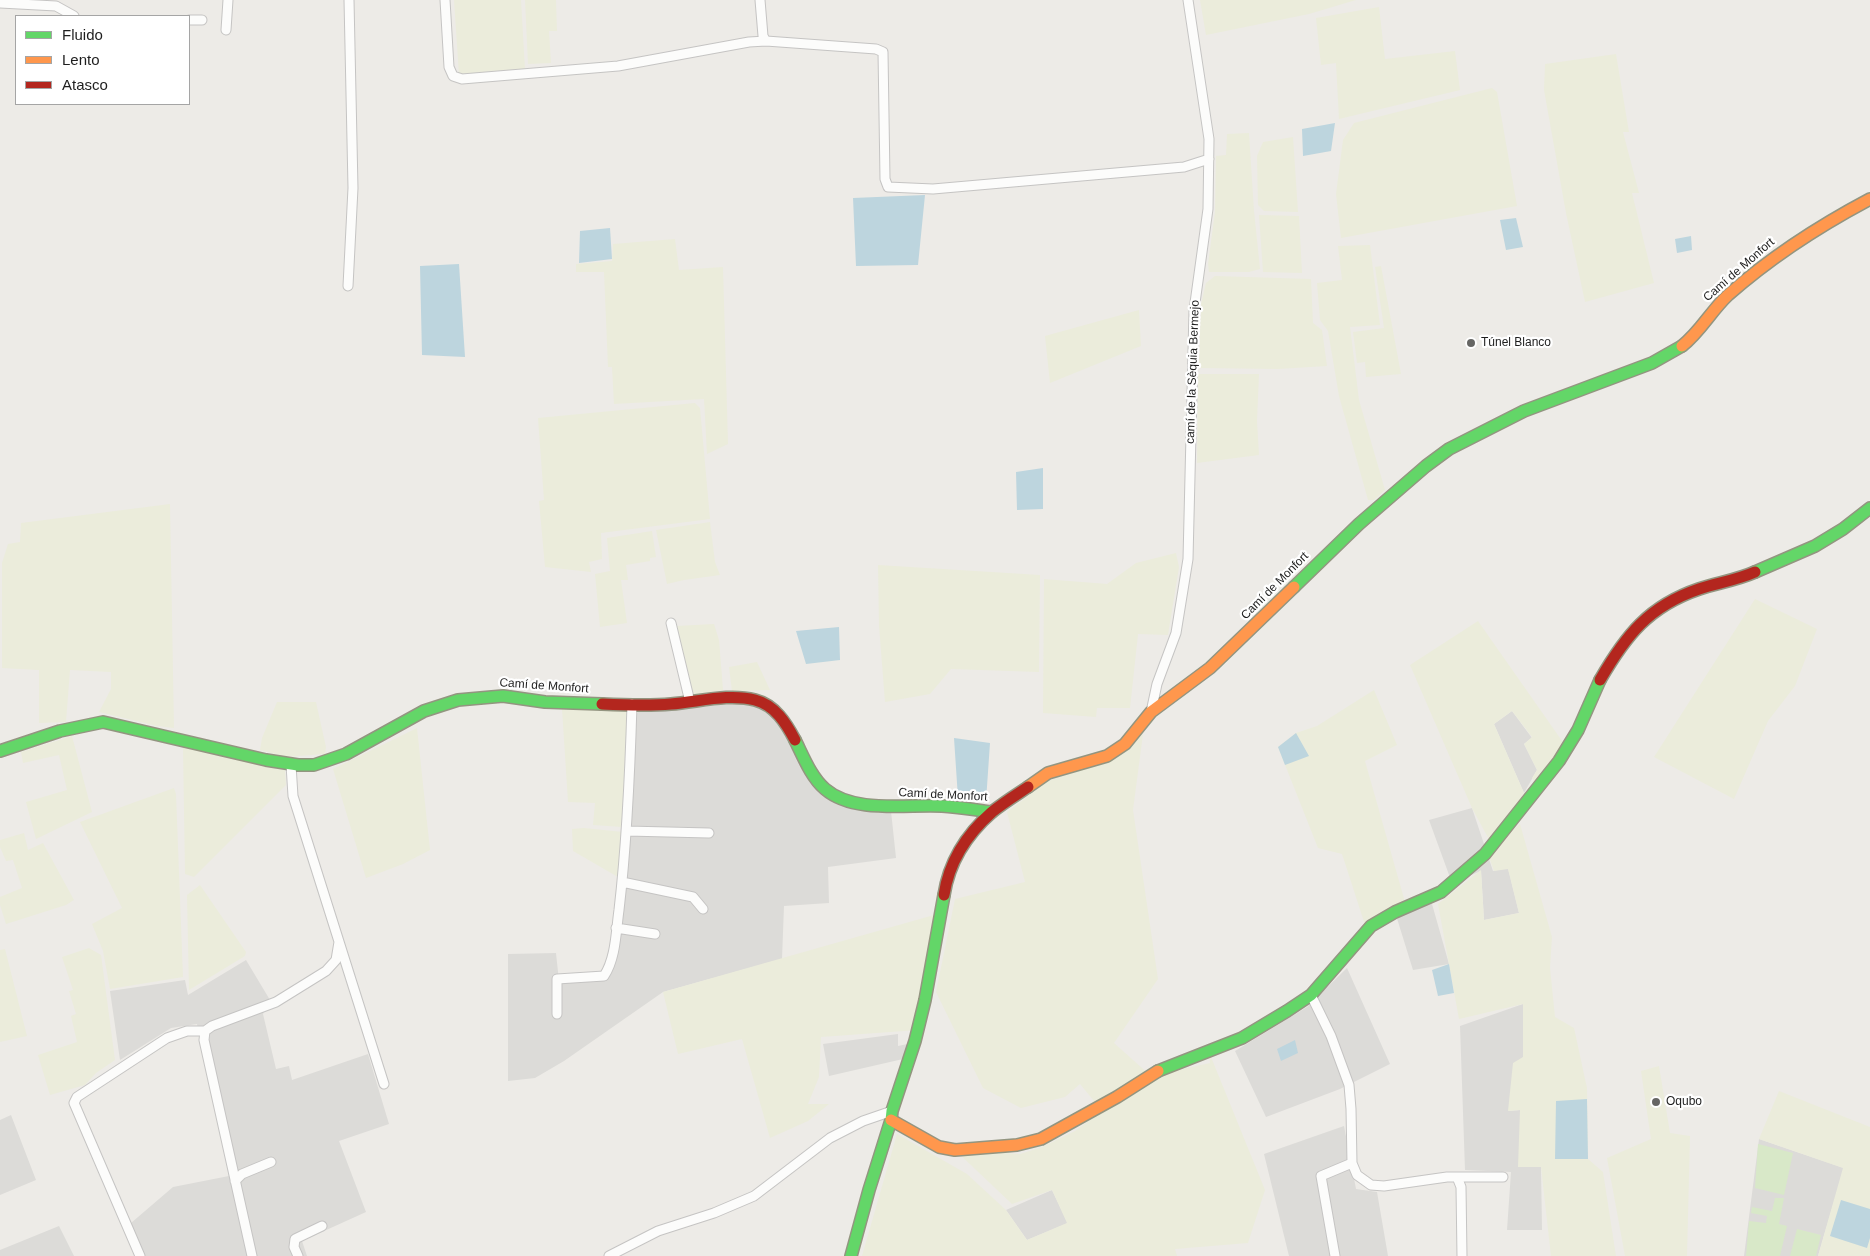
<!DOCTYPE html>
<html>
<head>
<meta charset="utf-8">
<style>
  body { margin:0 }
  #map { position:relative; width:1870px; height:1256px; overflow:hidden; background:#edebe7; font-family:Arial,sans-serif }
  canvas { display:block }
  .legend { position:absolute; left:15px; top:15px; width:175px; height:90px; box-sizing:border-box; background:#fff; border:1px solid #a5a5a5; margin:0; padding:6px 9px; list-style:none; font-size:15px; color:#1e1e1e }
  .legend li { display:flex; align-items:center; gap:10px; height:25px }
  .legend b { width:25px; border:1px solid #a5a5a5 }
</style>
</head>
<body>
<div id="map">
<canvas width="1870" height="1256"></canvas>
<ul class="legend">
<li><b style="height:6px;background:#63d668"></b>Fluido</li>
<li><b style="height:6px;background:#ff974d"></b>Lento</li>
<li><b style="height:6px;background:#b3261e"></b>Atasco</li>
</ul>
</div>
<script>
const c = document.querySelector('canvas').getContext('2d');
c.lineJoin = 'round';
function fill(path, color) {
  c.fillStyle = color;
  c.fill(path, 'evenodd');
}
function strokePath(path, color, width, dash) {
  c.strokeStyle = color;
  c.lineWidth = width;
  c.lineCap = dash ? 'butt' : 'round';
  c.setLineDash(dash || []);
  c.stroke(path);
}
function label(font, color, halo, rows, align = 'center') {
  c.font = font + ' Arial,sans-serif';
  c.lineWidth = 4.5;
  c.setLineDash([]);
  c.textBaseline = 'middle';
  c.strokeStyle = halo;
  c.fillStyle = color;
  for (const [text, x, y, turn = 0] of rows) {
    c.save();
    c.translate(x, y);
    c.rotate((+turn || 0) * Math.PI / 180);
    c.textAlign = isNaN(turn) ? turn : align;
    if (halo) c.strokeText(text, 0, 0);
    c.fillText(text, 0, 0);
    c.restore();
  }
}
fill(new Path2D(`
  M 752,703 L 777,716 L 817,787 L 841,805 L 891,811 L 896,858 L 828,867 L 829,903 L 784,906 L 782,959 L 663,992 L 564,1061 L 535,1078 L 508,1081 L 508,954 L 556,953 L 559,981 L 607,977 L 613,956 L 635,715 L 640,710 Z
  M 1512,711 L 1532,738 L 1524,744 L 1537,770 L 1524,793 L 1494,724 Z
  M 1472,808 L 1493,871 L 1508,868 L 1519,913 L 1484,920 L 1481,871 L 1452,883 L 1429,820 Z
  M 1432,904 L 1449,964 L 1413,970 L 1395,912 Z
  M 246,960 L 270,1000 L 263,1014 L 276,1069 L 289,1066 L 292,1080 L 368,1054 L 389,1124 L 339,1141 L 366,1212 L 302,1241 L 307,1256 L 145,1256 L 131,1223 L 173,1187 L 229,1176 L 197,1024 L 171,1028 L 120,1060 L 110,991 L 185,980 L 188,995 Z
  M 1347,968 L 1390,1064 L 1340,1089 L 1266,1117 L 1235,1051 L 1307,1007 Z
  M 1523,1004 L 1523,1057 L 1509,1111 L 1520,1110 L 1541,1167 L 1542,1230 L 1507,1230 L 1511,1172 L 1465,1170 L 1460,1026 Z
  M 898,1034 L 898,1046 L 912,1043 L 903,1059 L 829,1076 L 823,1044 Z
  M 11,1115 L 36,1180 L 0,1195 L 0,1120 Z
  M 1344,1126 L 1356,1189 L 1377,1192 L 1388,1256 L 1289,1256 L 1264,1154 Z
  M 1759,1139 L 1844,1168 L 1818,1256 L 1744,1256 Z
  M 1052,1190 L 1068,1223 L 1027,1240 L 1006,1210 Z
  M 59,1226 L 74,1256 L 0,1256 L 0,1250 Z`), '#dcdbd8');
fill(new Path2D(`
  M 454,0 L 521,0 L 525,70 L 459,75 Z
  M 525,0 L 556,0 L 557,31 L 549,31 L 551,63 L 528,64 Z
  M 1200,0 L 1356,0 L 1309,14 L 1206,35 Z
  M 1379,7 L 1385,59 L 1455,51 L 1460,90 L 1339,119 L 1336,63 L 1321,65 L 1316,18 Z
  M 1616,54 L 1629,132 L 1623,132 L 1639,193 L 1632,193 L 1654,283 L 1585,302 L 1566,213 L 1544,90 L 1545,64 Z
  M 1492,88 L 1497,92 L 1517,206 L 1341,238 L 1336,194 L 1343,140 L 1354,123 Z
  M 1249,133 L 1254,211 L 1260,269 L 1249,272 L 1209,272 L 1208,264 L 1215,212 L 1216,156 L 1226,155 L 1227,134 Z
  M 1293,137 L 1298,212 L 1264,211 L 1258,205 L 1257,156 L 1263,142 Z
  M 1259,215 L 1299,216 L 1302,273 L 1263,272 Z
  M 675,239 L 679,270 L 723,267 L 728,444 L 707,454 L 704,399 L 614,404 L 612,367 L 608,367 L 604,272 L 576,272 L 576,264 L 612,261 L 613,244 Z
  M 1370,245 L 1380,325 L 1350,327 L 1359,400 L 1385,490 L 1374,500 L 1368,500 L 1339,396 L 1328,331 L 1320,320 L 1317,283 L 1342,280 L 1338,246 Z
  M 1381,266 L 1401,374 L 1366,377 L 1365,362 L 1357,363 L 1353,332 L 1384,328 L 1375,267 Z
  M 1215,276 L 1311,279 L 1313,323 L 1322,330 L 1327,366 L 1278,369 L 1199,368 L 1201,304 L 1206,283 Z
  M 1139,310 L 1141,346 L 1050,383 L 1045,336 Z
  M 1198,374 L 1259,374 L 1257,421 L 1259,455 L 1197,463 Z
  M 695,403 L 700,408 L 710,519 L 601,533 L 602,559 L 589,562 L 591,572 L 545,567 L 539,501 L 544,500 L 538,418 Z
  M 170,504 L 174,728 L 157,726 L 99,712 L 111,689 L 111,672 L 70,670 L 66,722 L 39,723 L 39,670 L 2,668 L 2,563 L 8,544 L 20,542 L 21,523 Z
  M 710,522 L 715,562 L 720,575 L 684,580 L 667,584 L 656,530 Z
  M 652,531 L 656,557 L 650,558 L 650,561 L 626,565 L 628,580 L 621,580 L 627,623 L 600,627 L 595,574 L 610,571 L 607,538 Z
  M 1176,553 L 1179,567 L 1168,635 L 1138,634 L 1130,708 L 1097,708 L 1096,717 L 1043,713 L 1044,579 L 1107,584 L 1136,563 Z
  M 878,565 L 1040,575 L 1039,672 L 951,669 L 930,694 L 885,702 L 879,626 Z
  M 1755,599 L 1817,629 L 1795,686 L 1768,721 L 1734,799 L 1654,757 Z
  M 1478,621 L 1567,748 L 1538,787 L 1532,778 L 1537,770 L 1524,744 L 1532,737 L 1512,711 L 1494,724 L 1524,793 L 1492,845 L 1472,808 L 1410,665 Z
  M 714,624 L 719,640 L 723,690 L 692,695 L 677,626 Z
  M 757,662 L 770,690 L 732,691 L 729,667 Z
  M 1374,690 L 1397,745 L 1365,761 L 1405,902 L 1367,931 L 1342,854 L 1318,848 L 1278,747 L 1296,733 L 1317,726 Z
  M 277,702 L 316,702 L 326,747 L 325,754 L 286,757 L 260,750 L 262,738 Z
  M 562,709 L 627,711 L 622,827 L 593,825 L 595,803 L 568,802 Z
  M 417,728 L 430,850 L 403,864 L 366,878 L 333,769 Z
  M 1143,734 L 1133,810 L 1158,979 L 1114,1043 L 1151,1076 L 1210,1063 L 1209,1052 L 1265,1190 L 1248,1243 L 1175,1249 L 1177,1256 L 862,1256 L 897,1134 L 967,1174 L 1006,1210 L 1027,1240 L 1067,1223 L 1052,1190 L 1012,1204 L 955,1150 L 1020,1154 L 1042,1147 L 1075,1131 L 1145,1080 L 1099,1107 L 1080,1084 L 1065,1097 L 1021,1108 L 983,1088 L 936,992 L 955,899 L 1025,882 L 1007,812 L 1048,781 L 1117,758 Z
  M 72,736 L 92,812 L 36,839 L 26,802 L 67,790 L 59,755 L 23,763 L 21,752 Z
  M 183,747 L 285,770 L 286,785 L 194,877 L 185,874 Z
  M 174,788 L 176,794 L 183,977 L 110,989 L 103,951 L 92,924 L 122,908 L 80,822 Z
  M 1520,824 L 1552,937 L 1550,968 L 1555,1017 L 1574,1028 L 1587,1088 L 1588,1159 L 1603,1172 L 1616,1256 L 1551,1256 L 1541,1167 L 1518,1167 L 1520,1110 L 1508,1111 L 1513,1063 L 1523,1057 L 1523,1004 L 1459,1019 L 1438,904 L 1481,870 L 1484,920 L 1519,913 L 1508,869 L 1494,871 L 1487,851 Z
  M 584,828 L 623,832 L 618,877 L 573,851 L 572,829 Z
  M 24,833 L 28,850 L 43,843 L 74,900 L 66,905 L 6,924 L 0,905 L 0,897 L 22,888 L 13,860 L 6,861 L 0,847 L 0,840 Z
  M 200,885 L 246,952 L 245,956 L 189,990 L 187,895 Z
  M 941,913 L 918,1030 L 821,1037 L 819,1077 L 808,1104 L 829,1104 L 808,1121 L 770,1138 L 742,1039 L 678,1054 L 663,992 Z
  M 89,948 L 101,955 L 115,1060 L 96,1073 L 85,1085 L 50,1095 L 38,1055 L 77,1042 L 71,1016 L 76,1014 L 69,991 L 73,990 L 62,957 Z
  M 5,949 L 27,1036 L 0,1042 L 0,950 Z
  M 1659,1066 L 1670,1133 L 1690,1136 L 1687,1256 L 1625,1256 L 1607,1158 L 1651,1139 L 1641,1071 Z
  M 1779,1091 L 1870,1127 L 1870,1256 L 1818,1256 L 1843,1168 L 1759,1139 Z`), '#ebecdb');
fill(new Path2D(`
  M 1758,1144 L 1793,1153 L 1784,1195 L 1755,1188 Z
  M 1775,1198 L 1784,1198 L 1779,1224 L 1787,1226 L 1780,1256 L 1746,1256 L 1749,1221 L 1766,1223 L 1767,1216 L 1751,1213 L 1752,1207 L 1772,1211 Z
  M 1797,1229 L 1821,1235 L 1816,1256 L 1790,1256 Z`), '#d8e8c8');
fill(new Path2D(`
  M 1335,123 L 1331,151 L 1303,156 L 1302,129 Z
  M 925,195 L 918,265 L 856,266 L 853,198 Z
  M 1516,218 L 1523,247 L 1506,250 L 1500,220 Z
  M 610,228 L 612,259 L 579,263 L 580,231 Z
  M 1691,236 L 1692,250 L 1677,253 L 1675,239 Z
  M 459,264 L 465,357 L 422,355 L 420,266 Z
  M 1043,468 L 1043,509 L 1017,510 L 1016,472 Z
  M 839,627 L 840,660 L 806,664 L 796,631 Z
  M 1296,733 L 1309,756 L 1285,765 L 1278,747 Z
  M 954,738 L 990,743 L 986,801 L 958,798 Z
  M 1449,964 L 1454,993 L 1438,996 L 1432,970 Z
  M 1295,1040 L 1298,1053 L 1281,1061 L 1277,1049 Z
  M 1587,1099 L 1588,1159 L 1555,1159 L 1556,1101 Z
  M 1841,1200 L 1870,1209 L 1870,1238 L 1867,1248 L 1830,1236 Z`), '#bdd5de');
const street = new Path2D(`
  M 445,0 L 449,67 L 453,76 L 462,79 L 618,66 L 749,42 L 766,41
  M 760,0 L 763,36 L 766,41 L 876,49 L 883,52 L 885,179 L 888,187 L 933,189 L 1184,167 L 1209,159
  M 0,3 L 56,6 L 74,16
  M 189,20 L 202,20
  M 226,30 L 228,0
  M 348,286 L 353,188 L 349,0
  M 671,623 L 690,702
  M 1151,712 L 1157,684 L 1176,633 L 1188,559 L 1194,310 L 1208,209 L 1209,139 L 1188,0
  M 291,765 L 293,796 L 384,1084
  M 627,831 L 709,833
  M 622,882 L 693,897 L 703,909
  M 616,928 L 655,934
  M 1311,995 L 1331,1036 L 1349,1085 L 1351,1109 L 1352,1163 L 1357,1175 L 1371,1185 L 1384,1186 L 1447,1177 L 1457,1177 L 1461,1187 L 1462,1256
  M 557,1014 L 557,979 L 604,976 C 616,958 616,931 619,910 C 627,841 630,773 632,704
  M 1457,1177 L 1503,1177
  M 235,1181 L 242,1174 L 271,1162
  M 140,1256 L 74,1103 L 77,1097 L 167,1038 L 187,1031 L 205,1031
  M 252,1256 L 204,1040 L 205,1031 L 212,1026 L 276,1002 L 326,971 L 336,960 L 339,942
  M 298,1256 L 294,1247 L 295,1239 L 322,1226
  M 609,1256 L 658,1231 L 714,1213 L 754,1196 L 830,1138 L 863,1121 L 892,1111
  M 1335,1256 L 1321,1176 L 1352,1163`);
const fast = new Path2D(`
  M 1755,572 L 1815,546 L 1843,529 L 1870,508
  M 1294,587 L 1359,524 L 1426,466 L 1449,449 L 1524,411 L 1652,363 L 1682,346
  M 795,740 C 803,756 811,777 825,789 C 854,814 907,804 942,806 C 959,807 975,810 992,812
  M 0,751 L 60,731 L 103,722 L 266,760 L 298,765 L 314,765 L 346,754 L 424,711 L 458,700 L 503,696 L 545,702 L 602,704
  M 1158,1071 L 1242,1038 L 1287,1011 L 1311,995 L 1371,926 L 1395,912 L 1441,892 L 1485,854 L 1559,761 L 1578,730 L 1600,680
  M 851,1256 L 869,1190 L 891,1120 L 892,1111 L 915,1041 L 925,1000 L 944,895`);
const slow = new Path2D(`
  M 1682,346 C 1700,332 1711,311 1728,295 C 1771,257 1819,226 1870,199
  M 1028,787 L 1048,773 L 1107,756 L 1125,744 L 1151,712 L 1210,668 L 1294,587
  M 891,1120 L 939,1147 L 955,1150 L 1017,1145 L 1041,1139 L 1117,1097 L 1158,1071`);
const jam = new Path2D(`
  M 1600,680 C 1626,635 1649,606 1699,589 C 1717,583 1737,580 1755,572
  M 602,704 C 625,705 648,706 671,704 C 698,702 729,693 755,700 C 775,705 786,723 795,740
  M 944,895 C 949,862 967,834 992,812 C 1003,803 1016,795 1028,787`);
strokePath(street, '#c5c4c3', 11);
strokePath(fast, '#939580', 14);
strokePath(slow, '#939580', 14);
strokePath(jam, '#939580', 14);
strokePath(street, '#fcfcfb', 9);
strokePath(fast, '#63d668', 11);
strokePath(slow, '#ff974d', 11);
strokePath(jam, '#b3261e', 11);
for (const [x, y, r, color] of [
  [1471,343,5,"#666664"],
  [1656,1102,5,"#666664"]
]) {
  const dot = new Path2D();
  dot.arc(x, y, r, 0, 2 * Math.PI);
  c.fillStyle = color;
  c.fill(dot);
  strokePath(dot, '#fff', 2);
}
label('12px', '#1e1e1e', '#fff', [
  ["Camí de Monfort",1739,270,-41],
  ["camí de la Sèquia Bermejo",1193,372,-88],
  ["Camí de Monfort",1275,586,-45],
  ["Camí de Monfort",544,686,4],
  ["Camí de Monfort",943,795,3]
]);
label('12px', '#1e1e1e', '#fff', [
  ["Túnel Blanco",1481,343],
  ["Oqubo",1666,1102]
], 'left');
</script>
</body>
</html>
